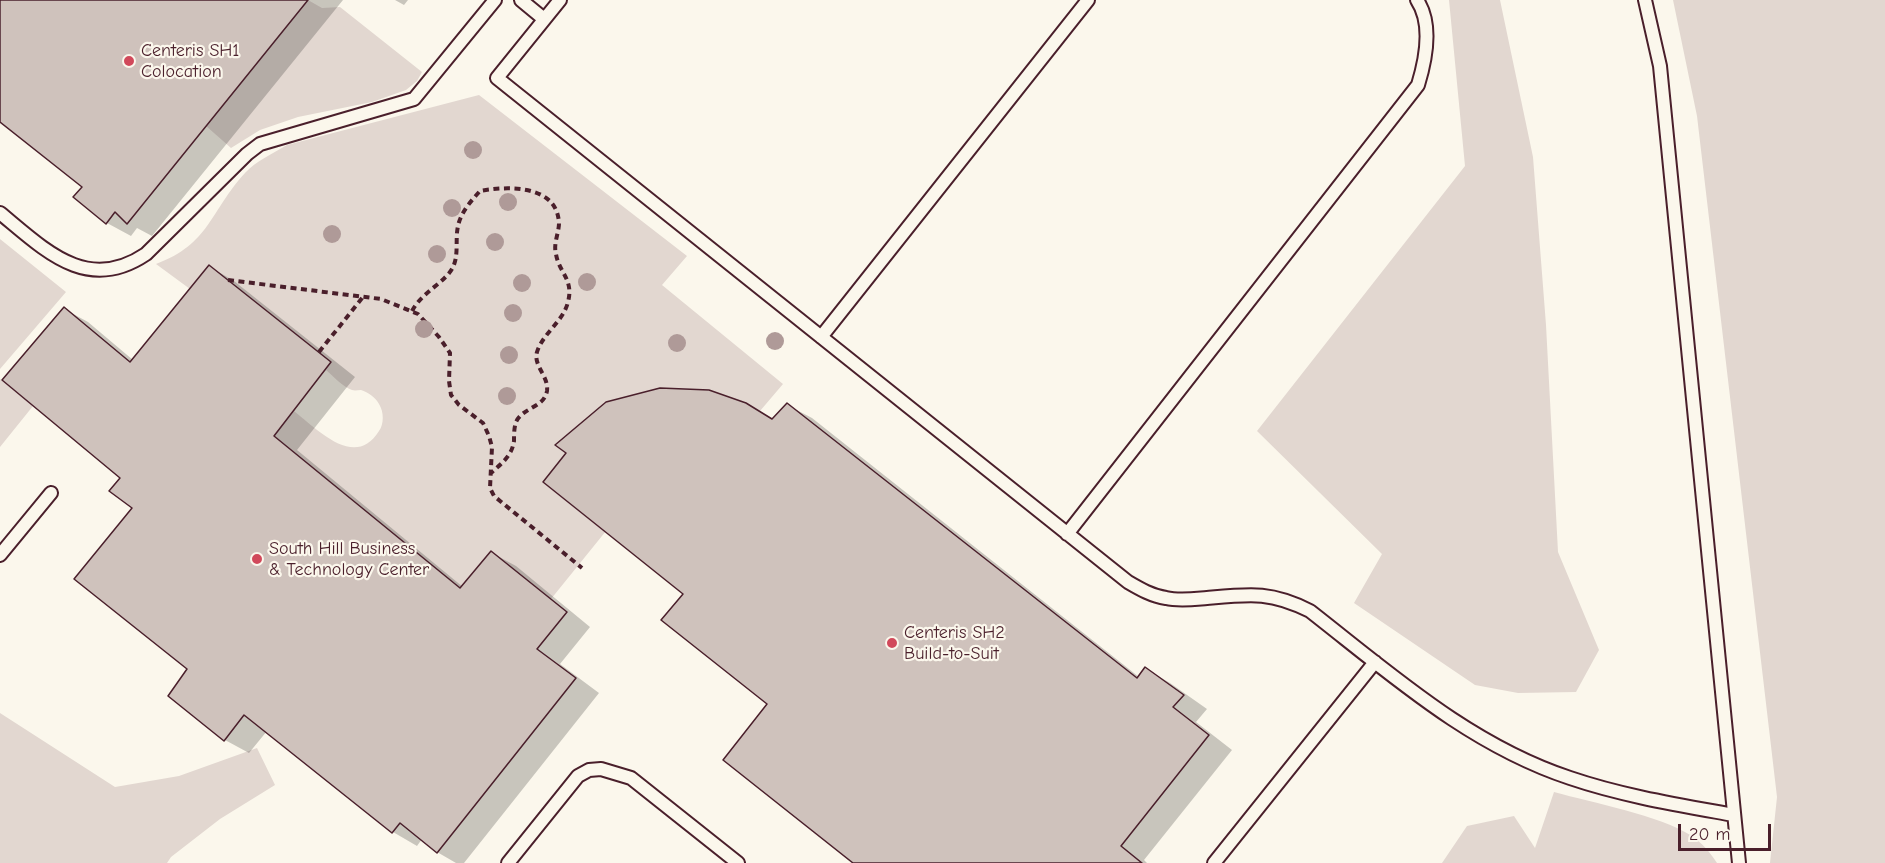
<!DOCTYPE html>
<html>
<head>
<meta charset="utf-8">
<style>
  body { margin:0 }
  #map { position:relative; width:1885px; height:863px; overflow:hidden; background:#fbf7ec; font-family:"Comic Neue",sans-serif }
  canvas { display:block }
  .scale { position:absolute; left:1678px; top:824px; width:93px; height:27px; box-sizing:border-box; border:3px solid #4a1f2b; border-top:0; padding-left:8px; font-size:18px; line-height:21px; white-space:nowrap; color:#4a1f2b; -webkit-text-stroke:4px #fbf7ec; paint-order:stroke }
</style>
</head>
<body>
<div id="map">
<canvas width="1885" height="863"></canvas>
<div class="scale">20 m</div>
</div>
<script>
const c = document.querySelector('canvas').getContext('2d');
c.lineJoin = 'round';
function fill(path, color) {
  c.fillStyle = color;
  c.fill(path, 'evenodd');
}
function strokePath(path, color, width, dash) {
  c.strokeStyle = color;
  c.lineWidth = width;
  c.lineCap = dash ? 'butt' : 'round';
  c.setLineDash(dash || []);
  c.stroke(path);
}
function label(font, color, halo, rows, align = 'center') {
  c.font = font + ' "Comic Neue",sans-serif';
  c.lineWidth = 4.5;
  c.setLineDash([]);
  c.textBaseline = 'middle';
  c.strokeStyle = halo;
  c.fillStyle = color;
  for (const [text, x, y, turn = 0] of rows) {
    c.save();
    c.translate(x, y);
    c.rotate((+turn || 0) * Math.PI / 180);
    c.textAlign = isNaN(turn) ? turn : align;
    if (halo) c.strokeText(text, 0, 0);
    c.fillText(text, 0, 0);
    c.restore();
  }
}
fill(new Path2D(`
  M 308,0 L 322,8 L 340,7 L 422,72 L 417,81 L 406,90 L 372,102 L 298,117 L 260,130 L 231,148 L 206,126 Z
  M 1449,0 L 1500,0 L 1533,157 L 1546,325 L 1558,552 L 1599,650 L 1576,692 L 1518,693 L 1475,685 L 1354,603 L 1382,554 L 1257,431 L 1465,166 Z
  M 1673,0 L 1885,0 L 1885,863 L 1770,863 L 1777,797 L 1697,116 Z
  M 479,95 L 687,256 L 662,285 L 783,384 L 760,411 L 746,403 L 709,390 L 660,388 L 605,402 L 555,445 L 566,453 L 606,531 L 551,599 L 491,551 L 460,588 L 274,436 L 294,411 C 317,429 355,470 379,431 C 384,424 384,412 379,404 C 376,398 368,392 361,390 C 358,390 355,391 352,390 C 343,387 333,376 326,370 L 331,362 L 210,265 L 190,289 L 156,264 C 210,244 210,211 245,173 C 256,161 272,154 287,145 Z
  M 0,239 L 66,292 L 0,369 Z
  M 0,379 L 33,406 L 0,447 Z
  M 0,713 L 115,787 L 179,776 L 257,748 L 275,785 L 220,819 L 171,857 L 167,863 L 0,863 Z
  M 1554,792 C 1593,803 1659,815 1692,836 C 1702,843 1710,852 1717,863 L 1442,863 L 1467,826 L 1514,816 L 1535,848 Z`), '#e2d7d0');
fill(new Path2D(`
  M 0,0 L 343,0 L 152,236 L 137,228 L 131,236 L 107,223 L 75,197 L 84,187 L 0,120 Z
  M 395,0 L 408,0 L 404,5 Z
  M 210,267 L 234,281 L 355,377 L 297,450 L 463,587 L 492,553 L 516,566 L 590,627 L 560,664 L 599,693 L 464,863 L 456,863 L 437,852 L 422,839 L 417,846 L 393,832 L 267,731 L 249,753 L 225,740 L 170,695 L 189,669 L 64,309 L 88,322 L 133,360 Z
  M 787,405 L 812,418 L 1139,677 L 1146,669 L 1170,683 L 1207,709 L 1196,722 L 1232,750 L 1144,860 L 1147,863 L 855,863 L 769,704 L 685,594 L 774,420 Z`), '#0003');
const building = new Path2D(`
  M 0,0 L 308,0 L 127,224 L 115,212 L 106,224 L 73,197 L 82,187 L 0,122 Z
  M 209,265 L 331,362 L 274,436 L 460,588 L 491,551 L 567,612 L 537,649 L 576,678 L 437,853 L 400,823 L 392,833 L 244,715 L 224,741 L 168,696 L 187,669 L 74,579 L 132,508 L 109,491 L 120,478 L 2,380 L 64,307 L 130,362 Z
  M 660,388 L 709,390 L 746,403 L 772,419 L 787,403 L 1137,678 L 1145,667 L 1184,695 L 1173,707 L 1209,735 L 1121,846 L 1142,863 L 853,863 L 723,760 L 767,704 L 661,620 L 683,594 L 543,482 L 566,453 L 555,445 L 606,402 Z`);
fill(building, '#cfc2bc');
strokePath(building, '#4a1f2b', 1.5);
const lane = new Path2D(`
  M 521,0 L 544,19
  M 560,0 L 497,78 L 1128,582 C 1140,589 1152,596 1166,598 C 1179,601 1194,599 1207,598 C 1250,594 1271,591 1310,611 C 1392,675 1470,745 1570,778 C 1623,796 1679,805 1734,815
  M 1645,0 L 1660,66 L 1739,863
  M 0,213 C 45,250 87,294 146,254 L 247,154 L 260,144 L 414,99 L 495,0
  M 821,337 L 1088,0
  M 1067,534 L 1418,85 C 1426,59 1433,24 1417,0
  M 0,555 L 51,493
  M 508,863 L 578,776 L 589,770 L 601,769 L 631,778 L 738,863
  M 1214,863 L 1375,662`);
strokePath(lane, '#4a1f2b', 16);
strokePath(new Path2D(`
  M 228,280 L 381,299 L 418,314 L 439,337 L 450,353 L 449,381 L 451,395 L 459,405 L 483,423 L 489,436 L 492,447 L 490,488 L 494,496 L 582,568
  M 412,311 C 422,292 446,282 453,267 C 459,255 455,239 458,226 C 461,212 471,201 480,191 C 507,186 557,184 559,223 C 559,233 553,244 556,254 C 559,273 574,279 568,302 C 563,322 543,333 537,352 C 533,366 549,376 547,391 C 544,408 523,407 516,422 C 514,428 514,435 514,441 C 512,456 501,464 491,473
  M 319,352 L 363,297`), '#4a1f2b', 4, [6, 4.5]);
strokePath(lane, '#fbf7ec', 12);
c.fillStyle = '#af9a98';
for (const [x, y] of [
  [473,150],
  [508,202],
  [452,208],
  [332,234],
  [495,242],
  [437,254],
  [587,282],
  [522,283],
  [513,313],
  [424,329],
  [775,341],
  [677,343],
  [509,355],
  [507,396]
]) {
  c.beginPath();
  c.arc(x, y, 9, 0, 2 * Math.PI);
  c.fill();
}
for (const [x, y, r, color] of [
  [129,61,6,"#d1495b"],
  [257,559,6,"#d1495b"],
  [892,643,6,"#d1495b"]
]) {
  const dot = new Path2D();
  dot.arc(x, y, r, 0, 2 * Math.PI);
  c.fillStyle = color;
  c.fill(dot);
  strokePath(dot, '#fbf7ec', 2);
}
label('18px', '#4a1f2b', '#fbf7ec', [
  ["Centeris SH1",141,51],
  ["Colocation",141,72],
  ["South Hill Business",269,549],
  ["& Technology Center",269,570],
  ["Centeris SH2",904,633],
  ["Build-to-Suit",904,654]
], 'left');
</script>
</body>
</html>
